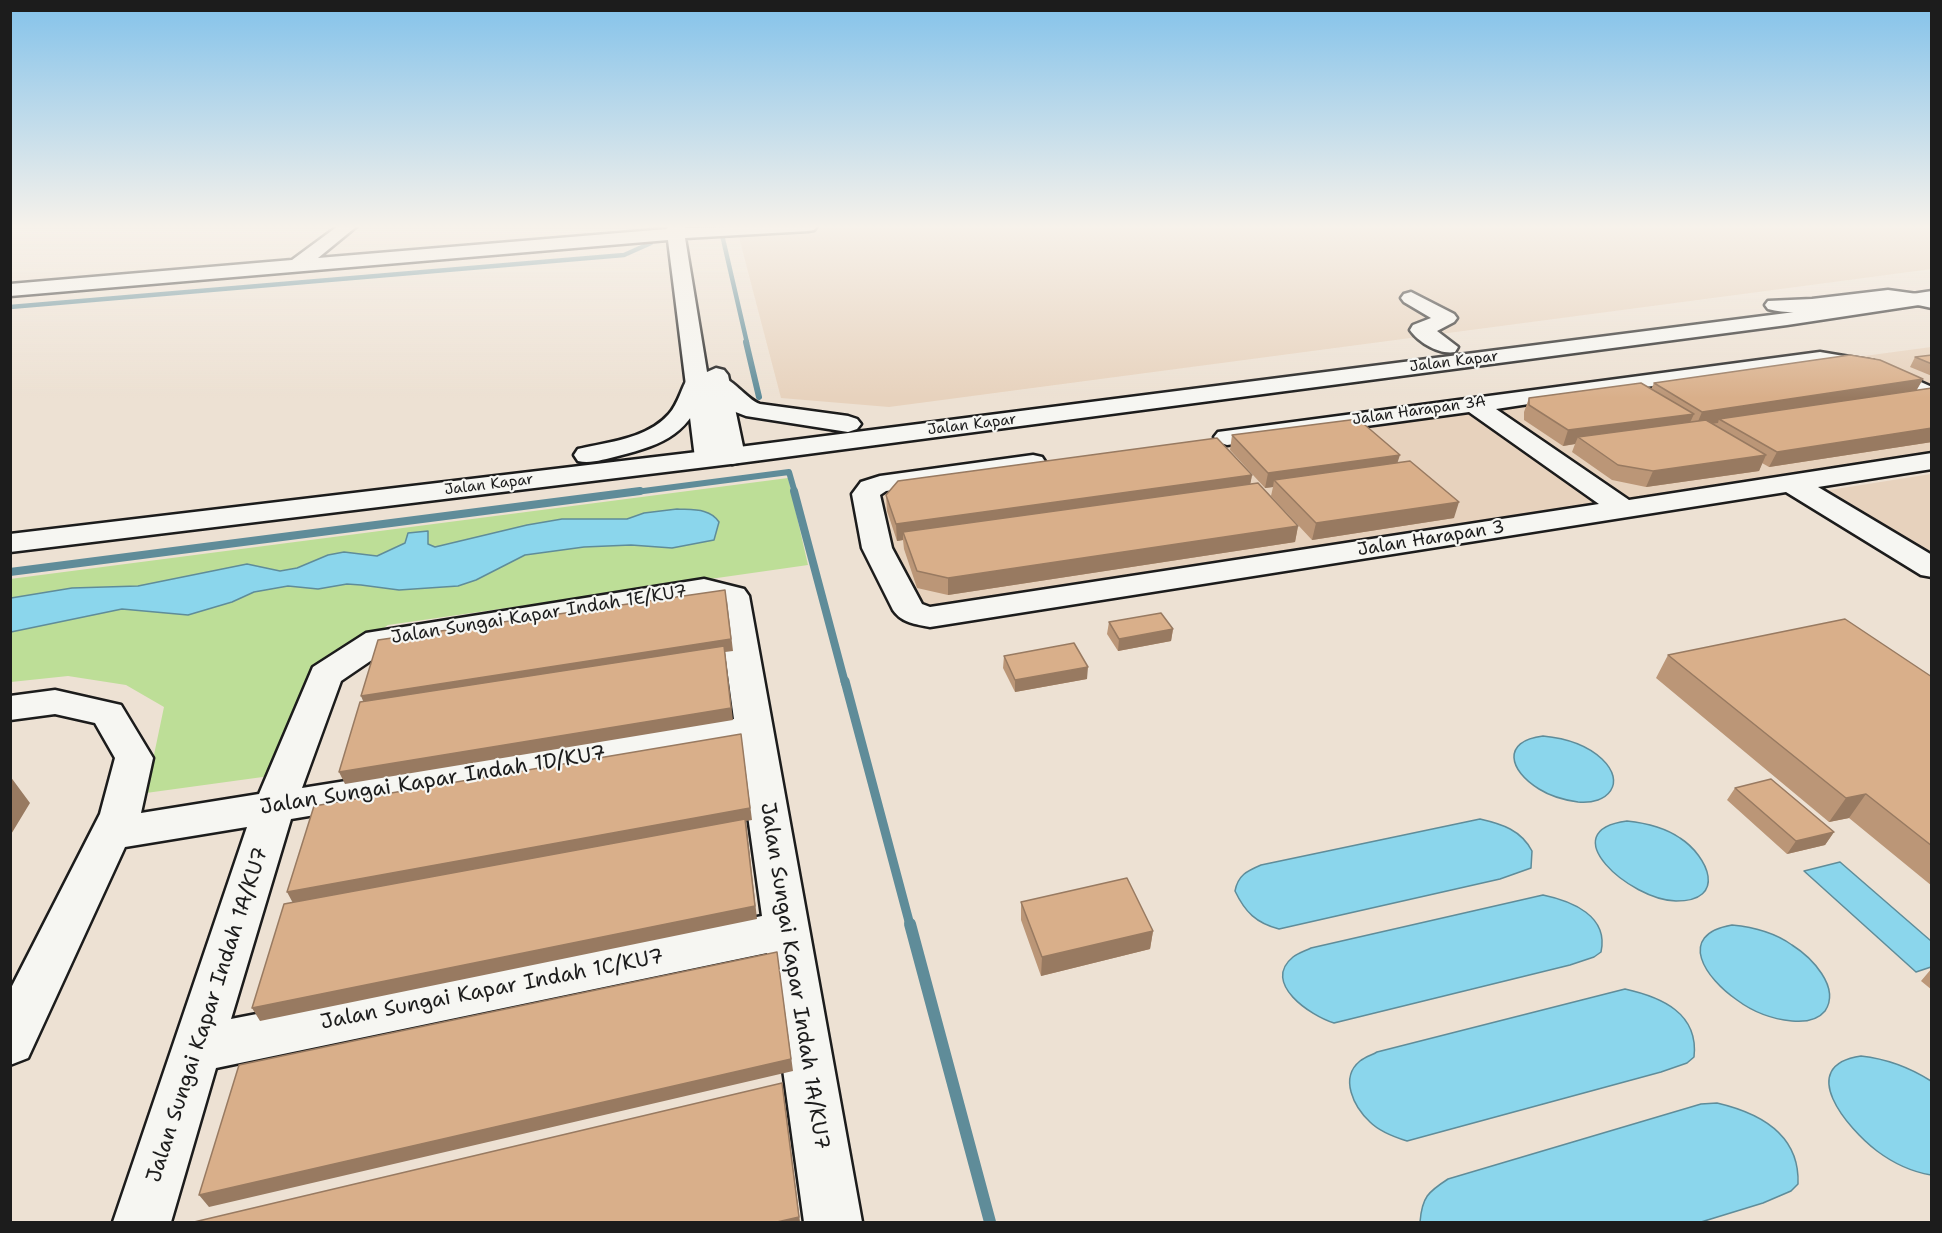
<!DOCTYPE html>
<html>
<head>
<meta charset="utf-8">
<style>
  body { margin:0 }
  #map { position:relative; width:1942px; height:1233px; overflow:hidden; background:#ede1d3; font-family:"Shantell Sans",sans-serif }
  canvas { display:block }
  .frame { position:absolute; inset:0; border:12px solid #1c1c1c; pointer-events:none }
</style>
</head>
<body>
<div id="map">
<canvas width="1942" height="1233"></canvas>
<div class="frame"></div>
</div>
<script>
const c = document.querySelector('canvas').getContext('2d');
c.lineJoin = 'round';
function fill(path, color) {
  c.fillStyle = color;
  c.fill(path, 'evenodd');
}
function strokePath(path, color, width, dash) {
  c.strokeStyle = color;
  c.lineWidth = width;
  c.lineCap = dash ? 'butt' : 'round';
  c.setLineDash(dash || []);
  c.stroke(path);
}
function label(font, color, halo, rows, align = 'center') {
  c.font = font + ' "Shantell Sans",sans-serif';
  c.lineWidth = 4.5;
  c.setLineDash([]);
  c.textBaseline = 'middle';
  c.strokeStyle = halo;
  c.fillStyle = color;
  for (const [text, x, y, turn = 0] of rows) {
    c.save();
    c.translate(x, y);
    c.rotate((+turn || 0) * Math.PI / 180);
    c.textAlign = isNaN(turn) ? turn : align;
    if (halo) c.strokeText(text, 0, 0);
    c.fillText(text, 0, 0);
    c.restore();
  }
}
fill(new Path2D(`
  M 736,226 L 1931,226 L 1932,269 L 889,407 L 781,398 Z
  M 1931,347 L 1931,456 L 926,611 L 916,606 L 883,540 L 875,495 L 883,488 Z
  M 1931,474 L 1931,554 L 1817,492 Z`), '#e7d2bd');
fill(new Path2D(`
  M 788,478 L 808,565 L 388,625 L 309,680 L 270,776 L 146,793 L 164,707 L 126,685 L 68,676 L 11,682 L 10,579 Z`), '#bdde97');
const water = new Path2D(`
  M 677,509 C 693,510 710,508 719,522 L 714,540 L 672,548 L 631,545 L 584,547 L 525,555 L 476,580 L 458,586 L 399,590 L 361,585 L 347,584 L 318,589 L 288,586 L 254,592 L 232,602 L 188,615 L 122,609 L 11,632 L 11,598 L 72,588 L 138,586 L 247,564 L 280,571 L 297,568 L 328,555 L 344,552 L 377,556 L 405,543 L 408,533 L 428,531 L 428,544 L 435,547 L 527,525 L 562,519 L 627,519 L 644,513 Z
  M 1543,736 C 1564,738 1586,744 1602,759 C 1627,783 1608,805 1578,802 C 1564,800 1550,796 1539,789 C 1509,771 1501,741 1543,736 Z
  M 1480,819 C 1502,824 1521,830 1532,851 L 1531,868 L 1500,879 L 1279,929 C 1256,923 1245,912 1235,891 C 1238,875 1247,871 1261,865 Z
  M 1627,821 C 1646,823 1664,827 1680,838 C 1708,856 1728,901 1676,901 C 1630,900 1551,831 1627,821 Z
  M 1840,862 L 1931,941 L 1931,967 L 1916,972 L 1804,871 Z
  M 1543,895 C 1572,901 1609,916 1601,952 L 1594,957 L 1570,965 L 1334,1023 C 1311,1016 1261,983 1293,957 C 1298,953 1305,951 1311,948 Z
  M 1732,925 C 1753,927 1774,932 1792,945 C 1811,957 1841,987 1825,1011 C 1817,1021 1803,1022 1792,1021 C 1772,1019 1753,1012 1737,1000 C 1706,979 1675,935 1732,925 Z
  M 1625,989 C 1661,997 1699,1013 1694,1057 L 1687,1063 L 1661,1072 L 1407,1141 C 1394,1137 1380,1132 1370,1122 C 1354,1107 1339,1078 1360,1061 C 1365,1057 1372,1055 1377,1052 Z
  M 1861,1056 C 1888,1059 1909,1067 1931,1081 L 1931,1175 C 1913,1172 1893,1163 1877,1151 C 1848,1129 1794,1066 1861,1056 Z
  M 1717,1103 C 1760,1113 1800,1135 1798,1184 L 1791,1191 L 1763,1203 L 1701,1222 L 1420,1222 C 1422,1197 1428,1192 1448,1179 L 1701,1104 Z`);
fill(water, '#8bd6ec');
strokePath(water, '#5f8c99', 1.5);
strokePath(new Path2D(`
  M 720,226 L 747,343
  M 10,307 L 624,255 L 651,243 L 651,226`), '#5f8c99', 4.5);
strokePath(new Path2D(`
  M 746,342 L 759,397
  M 628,493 L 789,472 L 795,493`), '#5f8c99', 6);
strokePath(new Path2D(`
  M 794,491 L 845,683
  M 10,572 L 640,491`), '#5f8c99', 8);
strokePath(new Path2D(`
  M 845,681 L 910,925`), '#5f8c99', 9);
strokePath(new Path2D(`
  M 910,924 L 990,1222`), '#5f8c99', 12);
const minor = new Path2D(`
  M 338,226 L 357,226 L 318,258 L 667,229 L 668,226 L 684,226 L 685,228 L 817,226 L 814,230 L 808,231 L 685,238 L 707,372 L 716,368 L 724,370 L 728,375 L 745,456 L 741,462 L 732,464 L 721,459 L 717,464 L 708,466 L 699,464 L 695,458 L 668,240 L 10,296 L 10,284 L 292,260 Z
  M 1888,290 L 1932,296 L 1932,308 C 1911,303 1892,301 1871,303 C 1837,306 1801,318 1768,309 L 1765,305 L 1768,301 L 1812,299 Z
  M 1411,292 L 1454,314 L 1457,318 L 1454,322 L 1437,331 L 1458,347 L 1455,352 C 1440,355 1419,343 1410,330 L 1413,325 L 1431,318 L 1404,302 L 1401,298 L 1404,294 Z
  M 1820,352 L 1874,361 L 1932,387 L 1932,403 L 1860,372 L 1820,366 L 1620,390 L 1496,409 L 1629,500 L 1932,453 L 1932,469 L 1818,487 L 1932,555 L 1932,577 L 1921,575 L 1786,492 L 930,627 C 915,624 902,623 893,610 L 862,548 L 852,494 L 861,482 L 880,476 L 1033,455 L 1042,457 L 1046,463 L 1042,469 L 1033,471 L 886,491 L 880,495 L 892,548 L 922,604 L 930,607 L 1599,504 L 1469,412 L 1227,445 L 1218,442 L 1214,437 L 1218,432 Z
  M 704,579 L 744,589 L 749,596 L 862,1222 L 804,1222 L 767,953 L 216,1068 L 171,1222 L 113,1222 L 247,827 L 125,847 L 28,1058 L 10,1065 L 10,990 L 100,814 L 115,758 L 95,723 L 55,714 L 10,720 L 10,696 L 55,690 L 121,705 L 153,758 L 141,813 L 259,794 L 313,667 L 366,633 ZM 704,599 L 718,602 L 734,719 L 302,788 L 341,681 L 388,649 ZM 738,744 L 762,916 L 231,1019 L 291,819 Z`);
const highway = new Path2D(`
  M 1932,291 L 1932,303 L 1787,325 L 739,463 L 10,552 L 10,534 L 739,447 L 1787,313 Z
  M 697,374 L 707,379 C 726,366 743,398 760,404 L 848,416 L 857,419 L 861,424 L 857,429 L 848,432 L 746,416 L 733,411 L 707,385 C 690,433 666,444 618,456 C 605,459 591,464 578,461 L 574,455 L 578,449 C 608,442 647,439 669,414 C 679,403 681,388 689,376 Z`);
strokePath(minor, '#1c1c1c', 5);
strokePath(highway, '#1c1c1c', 5);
fill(minor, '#f6f6f2');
fill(highway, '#f6f6f2');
fill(new Path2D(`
  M 1932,355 L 1932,376 L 1910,367 L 1915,357 Z
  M 1923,379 L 1916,390 L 1932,388 L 1932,442 L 1769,467 L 1762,463 L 1759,471 L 1646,487 L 1612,480 L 1572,452 L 1575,444 L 1563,446 L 1524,420 L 1524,412 L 1529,398 L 1651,389 L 1654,383 Z
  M 1232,435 L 1397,463 L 1454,518 L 1312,540 L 1271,496 L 1273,487 L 1265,488 L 1230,450 Z
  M 1252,475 L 1250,484 L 1298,526 L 1295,542 L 948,595 L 917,588 L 904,549 L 903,540 L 897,541 L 887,511 L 886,495 Z
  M 1109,622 L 1173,629 L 1171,641 L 1118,651 L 1107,634 Z
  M 1668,655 L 1932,677 L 1932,886 L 1849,818 L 1829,822 L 1656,678 Z
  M 1004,656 L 1087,679 L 1015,692 L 1003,668 Z
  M 1735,788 L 1834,832 L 1825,845 L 1787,854 L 1727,800 Z
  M 1021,902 L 1153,931 L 1150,949 L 1041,976 L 1021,920 Z
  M 1932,968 L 1932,990 L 1921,981 Z`), '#bb9677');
fill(new Path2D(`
  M 1923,379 L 1915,393 L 1719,419 L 1718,423 L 1696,426 L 1702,412 Z
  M 1694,414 L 1687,429 L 1578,437 L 1575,444 L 1563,446 L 1568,430 Z
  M 1932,428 L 1932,442 L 1769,467 L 1777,452 Z
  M 1400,455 L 1395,470 L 1274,480 L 1273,487 L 1265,488 L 1268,473 Z
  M 1766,455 L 1759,471 L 1646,487 L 1653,471 Z
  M 1252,475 L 1249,491 L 903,532 L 903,540 L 897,541 L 896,524 Z
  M 1459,502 L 1454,518 L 1312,540 L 1316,523 Z
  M 1298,526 L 1295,542 L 948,595 L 948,578 Z
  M 727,601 L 733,651 L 725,652 L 733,720 L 345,784 L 339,772 L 366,708 L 361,696 Z
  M 1173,629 L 1171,641 L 1118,651 L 1119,639 Z
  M 1088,667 L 1087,679 L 1015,692 L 1015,680 Z
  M 741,734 L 752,820 L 746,821 L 757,919 L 260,1021 L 252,1008 L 294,905 L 287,892 Z
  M 10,776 L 30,803 L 10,836 Z
  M 1866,794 L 1849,818 L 1829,822 L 1846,798 Z
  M 1834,832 L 1825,845 L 1787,854 L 1796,841 Z
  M 1153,931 L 1150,949 L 1041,976 L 1042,957 Z
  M 777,952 L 793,1071 L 209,1207 L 199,1195 Z
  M 782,1083 L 784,1096 L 800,1222 L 777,1222 Z`), '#987a61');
const building = new Path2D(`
  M 1850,355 L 1880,360 L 1923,379 L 1702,412 L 1654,383 Z
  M 1932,355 L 1932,364 L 1915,357 Z
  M 1641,383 L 1694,414 L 1568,430 L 1529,405 L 1529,398 Z
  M 1932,388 L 1932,428 L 1777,452 L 1719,419 Z
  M 1358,419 L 1400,455 L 1268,473 L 1232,435 Z
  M 1706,420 L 1766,455 L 1653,471 L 1618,465 L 1578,437 Z
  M 1217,438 L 1252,475 L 896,524 L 886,495 L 898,481 Z
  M 1410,461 L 1459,502 L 1316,523 L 1274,480 Z
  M 1258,483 L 1298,526 L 948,578 L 917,571 L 903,532 Z
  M 725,590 L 731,639 L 361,696 L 378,640 Z
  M 1161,613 L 1173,629 L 1119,639 L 1109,622 Z
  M 1845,619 L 1932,677 L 1932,846 L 1866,794 L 1846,798 L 1668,655 Z
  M 1074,643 L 1088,667 L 1015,680 L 1004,656 Z
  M 724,646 L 731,708 L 339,772 L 360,702 Z
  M 741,734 L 750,808 L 287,892 L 314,806 Z
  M 1771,779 L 1834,832 L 1796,841 L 1735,788 Z
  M 745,819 L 755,906 L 252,1008 L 284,904 Z
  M 1127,878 L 1153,931 L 1042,957 L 1021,902 Z
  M 777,952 L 791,1059 L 199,1195 L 239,1065 Z
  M 782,1083 L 799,1217 L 777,1222 L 194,1222 Z`);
fill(building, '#d9af8a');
strokePath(building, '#987a61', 1.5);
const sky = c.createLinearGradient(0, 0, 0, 398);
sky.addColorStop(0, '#83c2ea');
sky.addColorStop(0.57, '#f7f2eb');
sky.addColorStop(1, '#f7f2eb00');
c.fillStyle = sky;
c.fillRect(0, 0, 1942, 398);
label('15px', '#1c1c1c', '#f6f6f2', [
  ["Jalan Kapar",1454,362,-7],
  ["Jalan Harapan 3A",1419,411,-8],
  ["Jalan Kapar",972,425,-7],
  ["Jalan Kapar",489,485,-7]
]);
label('18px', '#1c1c1c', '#f6f6f2', [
  ["Jalan Harapan 3",1431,539,-9],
  ["Jalan Sungai Kapar Indah 1E/KU7",539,615,-9]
]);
label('21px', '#1c1c1c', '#f6f6f2', [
  ["Jalan Sungai Kapar Indah 1D/KU7",433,781,-9],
  ["Jalan Sungai Kapar Indah 1A/KU7",794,976,81],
  ["Jalan Sungai Kapar Indah 1C/KU7",492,990,-11],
  ["Jalan Sungai Kapar Indah 1A/KU7",208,1015,-72]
]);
</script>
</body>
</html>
